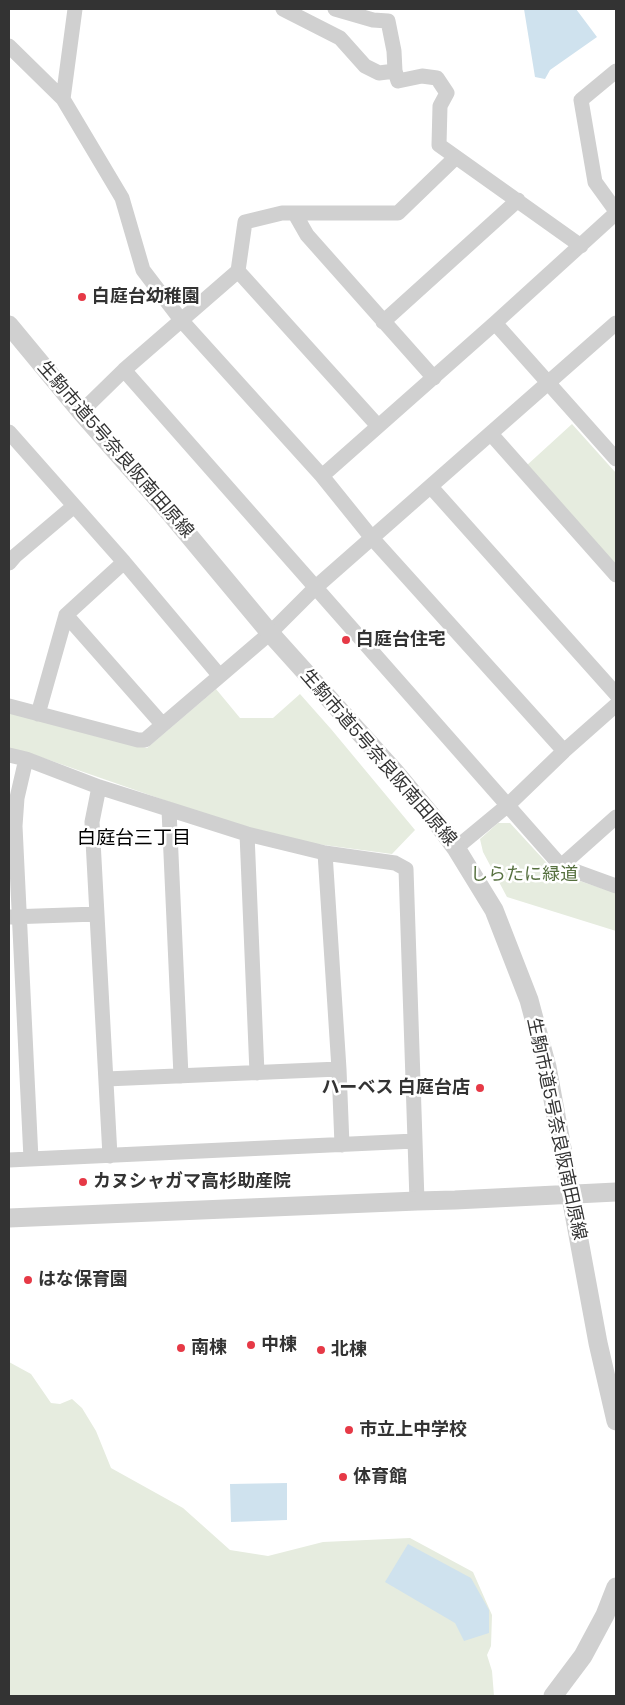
<!DOCTYPE html>
<html>
<head>
<meta charset="utf-8">
<style>
  body { margin:0 }
  #map { position:relative; width:625px; height:1705px; overflow:hidden; background:#fff; font-family:"Space Grotesk",sans-serif }
  canvas { display:block }
  .frame { position:absolute; inset:0; border:10px solid #333; pointer-events:none }
</style>
</head>
<body>
<div id="map">
<canvas width="625" height="1705"></canvas>
<div class="frame"></div>
</div>
<script>
const c = document.querySelector('canvas').getContext('2d');
c.lineJoin = 'round';
function fill(path, color) {
  c.fillStyle = color;
  c.fill(path, 'evenodd');
}
function strokePath(path, color, width, dash) {
  c.strokeStyle = color;
  c.lineWidth = width;
  c.lineCap = dash ? 'butt' : 'round';
  c.setLineDash(dash || []);
  c.stroke(path);
}
function label(font, color, halo, rows, align = 'center') {
  c.font = font + ' "Space Grotesk","Noto Sans JP",sans-serif';
  c.lineWidth = 5;
  c.setLineDash([]);
  c.textBaseline = 'middle';
  c.strokeStyle = halo;
  c.fillStyle = color;
  for (const [text, x, y, turn = 0] of rows) {
    c.save();
    c.translate(x, y);
    c.rotate((+turn || 0) * Math.PI / 180);
    c.textAlign = isNaN(turn) ? turn : align;
    if (halo) c.strokeText(text, 0, 0);
    c.fillText(text, 0, 0);
    c.restore();
  }
}
fill(new Path2D(`
  M 572,424 L 616,473 L 616,562 L 613,564 L 526,466 Z
  M 216,689 L 240,718 L 273,718 L 300,694 L 331,729 L 415,830 L 392,854 L 294,841 L 207,815 L 26,752 L 9,748 L 9,713 L 147,748 Z
  M 498,823 L 510,823 L 556,873 L 616,893 L 616,931 L 507,897 L 483,852 L 480,839 Z
  M 9,1362 L 31,1374 L 51,1403 L 60,1404 L 72,1399 L 82,1408 L 96,1431 L 111,1468 L 183,1508 L 230,1550 L 268,1556 L 323,1542 L 410,1538 L 473,1572 L 492,1615 L 491,1646 L 487,1655 L 492,1671 L 494,1696 L 9,1696 Z`), '#e6ecdf');
fill(new Path2D(`
  M 524,9 L 576,9 L 597,37 L 550,70 L 545,79 L 535,77 Z
  M 287,1483 L 287,1520 L 231,1522 L 230,1484 Z
  M 408,1544 L 471,1578 L 489,1610 L 489,1633 L 464,1641 L 455,1623 L 385,1582 Z`), '#cfe2ee');
strokePath(new Path2D(`
  M 283,9 L 340,38 L 365,66 L 379,73 L 395,71 L 398,81 L 422,76 L 437,78 L 447,93 L 440,106 L 439,145 L 581,246
  M 335,9 L 373,20 L 388,21 L 394,51 L 395,71
  M 9,46 L 63,99 L 122,198 L 143,270 L 181,320 L 322,476 L 372,538 L 564,751
  M 616,71 L 581,100 L 595,182 L 616,211
  M 63,99 L 75,9
  M 295,214 L 307,235 L 434,378
  M 238,271 L 378,426
  M 383,322 L 518,200
  M 495,323 L 616,459
  M 124,370 L 561,866 L 616,886
  M 81,412 L 124,370 L 238,271 L 245,222 L 282,213 L 398,213 L 455,158
  M 9,432 L 124,562 L 219,675
  M 491,434 L 616,575
  M 322,476 L 495,323 L 616,213
  M 431,487 L 616,694
  M 9,563 L 15,556 L 74,506
  M 66,615 L 162,724
  M 9,706 L 138,740 L 145,740 L 270,633 L 316,587 L 616,323
  M 38,714 L 66,615 L 124,562
  M 9,755 L 26,759 L 99,787 L 247,834 L 325,853 L 395,863 L 406,869 L 417,1201
  M 26,759 L 17,798 L 15,826 L 31,1159
  M 99,787 L 92,822 L 110,1156
  M 169,810 L 181,1076
  M 247,834 L 257,1073
  M 456,848 L 508,805 L 564,751 L 616,705
  M 325,853 L 339,1069 L 342,1145
  M 561,866 L 616,817
  M 9,917 L 97,914
  M 106,1079 L 339,1069
  M 9,1160 L 415,1141`), '#d0d0d0', 15);
strokePath(new Path2D(`
  M 9,325 L 81,412 L 170,513 L 270,633 L 395,772 L 435,820 L 456,848 L 494,910 L 529,1000 L 547,1067 L 598,1343 L 616,1421
  M 9,1218 L 417,1201 L 455,1200 L 616,1192
  M 553,1696 L 583,1656 L 605,1615 L 616,1587`), '#d0d0d0', 19);
for (const [x, y, r, color] of [
  [82,297,5,"#e63946"],
  [346,640,5,"#e63946"],
  [480,1088,5,"#e63946"],
  [83,1182,5,"#e63946"],
  [28,1280,5,"#e63946"],
  [251,1345,5,"#e63946"],
  [181,1348,5,"#e63946"],
  [321,1350,5,"#e63946"],
  [349,1430,5,"#e63946"],
  [343,1477,5,"#e63946"]
]) {
  const dot = new Path2D();
  dot.arc(x, y, r, 0, 2 * Math.PI);
  c.fillStyle = color;
  c.fill(dot);
  strokePath(dot, '#fff', 2);
}
label('bold 18px', '#333', '#fff', [
  ["白庭台幼稚園",92,297],
  ["白庭台住宅",356,640],
  ["ハーベス 白庭台店",470,1088,"right"],
  ["カヌシャガマ高杉助産院",93,1182],
  ["はな保育園",38,1280],
  ["中棟",261,1345],
  ["南棟",191,1348],
  ["北棟",331,1350],
  ["市立上中学校",359,1430],
  ["体育館",353,1477]
], 'left');
label('18px', '#333', '#fff', [
  ["生駒市道5号奈良阪南田原線",115,450,49],
  ["生駒市道5号奈良阪南田原線",378,758,49],
  ["生駒市道5号奈良阪南田原線",556,1129,78]
]);
label('18px', '#56703f', '#fff', [
  ["しらたに緑道",524,875]
]);
label('19px', '#000', '#fff', [
  ["白庭台三丁目",134,839]
]);
</script>
</body>
</html>
